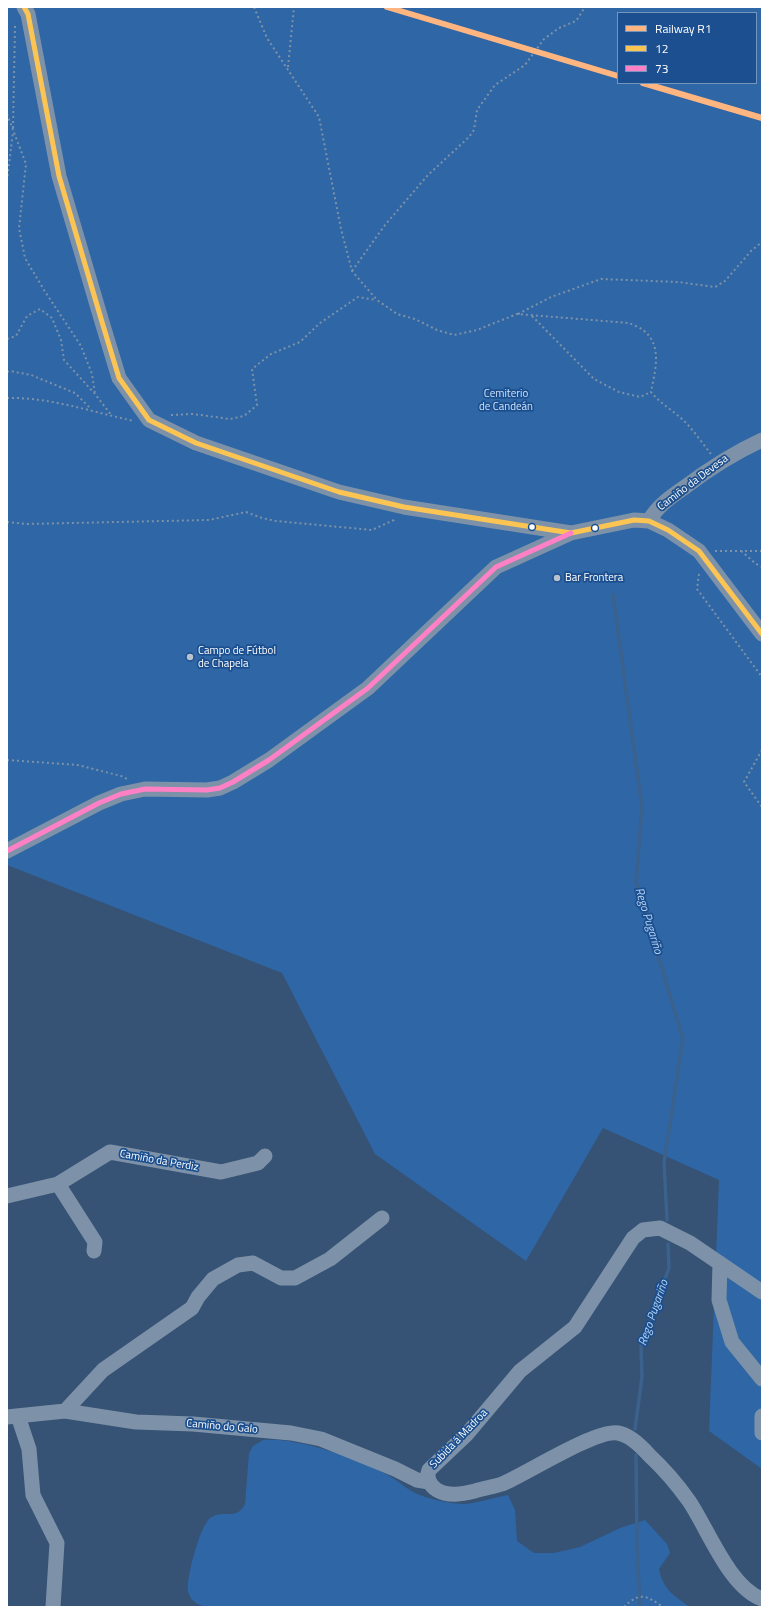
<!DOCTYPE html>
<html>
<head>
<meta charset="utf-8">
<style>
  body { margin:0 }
  #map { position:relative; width:769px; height:1614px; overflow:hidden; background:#365274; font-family:"Titillium Web",sans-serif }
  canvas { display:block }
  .frame { position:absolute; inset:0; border:8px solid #fff; pointer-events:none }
  .legend { position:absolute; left:617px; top:12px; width:140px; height:72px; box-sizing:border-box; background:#1b4f8f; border:1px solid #7695bc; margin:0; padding:5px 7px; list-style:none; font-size:12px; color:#fff }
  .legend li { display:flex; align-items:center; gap:8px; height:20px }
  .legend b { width:20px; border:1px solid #7695bc }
</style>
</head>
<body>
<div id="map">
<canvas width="769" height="1614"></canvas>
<div class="frame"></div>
<ul class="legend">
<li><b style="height:5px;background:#ffb580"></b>Railway R1</li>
<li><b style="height:5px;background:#fcc553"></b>12</li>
<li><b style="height:5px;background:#ff80c5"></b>73</li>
</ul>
</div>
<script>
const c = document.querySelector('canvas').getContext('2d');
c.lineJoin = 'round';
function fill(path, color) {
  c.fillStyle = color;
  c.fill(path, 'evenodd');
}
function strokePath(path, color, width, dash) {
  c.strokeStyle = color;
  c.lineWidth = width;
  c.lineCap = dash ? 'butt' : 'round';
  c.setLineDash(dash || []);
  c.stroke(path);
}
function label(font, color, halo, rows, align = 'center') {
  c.font = font + ' "Titillium Web",sans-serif';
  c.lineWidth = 3.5;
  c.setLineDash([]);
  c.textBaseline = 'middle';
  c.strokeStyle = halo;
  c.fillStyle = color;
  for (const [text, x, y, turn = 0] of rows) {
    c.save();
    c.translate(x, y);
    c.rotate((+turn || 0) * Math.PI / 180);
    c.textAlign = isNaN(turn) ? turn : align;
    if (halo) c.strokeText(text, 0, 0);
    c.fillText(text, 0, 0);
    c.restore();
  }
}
fill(new Path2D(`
  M 7,7 L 762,7 L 762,1469 L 709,1431 L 719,1180 L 603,1128 L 526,1261 L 375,1154 L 282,973 L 7,865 ZM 618,13 L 756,13 L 756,83 L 618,83 Z
  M 263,1440 C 298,1437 356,1458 388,1475 C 397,1480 404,1487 413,1492 C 427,1499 447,1503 463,1504 C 474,1504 496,1497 508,1495 L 515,1510 L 517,1541 L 534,1553 L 554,1553 L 580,1547 L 620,1528 L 645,1520 L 667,1544 L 670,1553 L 659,1569 C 663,1589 674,1596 690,1607 L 206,1607 C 198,1605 190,1601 188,1591 C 186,1578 200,1526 210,1518 C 223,1508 236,1522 245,1504 L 249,1453 L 253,1446 Z`), '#2f66a5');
strokePath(new Path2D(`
  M 613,595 L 642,807 L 636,882 L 683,1039 L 664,1162 L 667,1220
  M 635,1429 L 642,1377 L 641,1345 L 669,1268 L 668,1244
  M 636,1455 L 637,1552 L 640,1607`), '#3b618d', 3.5);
strokePath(new Path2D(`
  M 254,7 L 267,38 L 319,117 L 341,229 L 352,271 L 377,300 L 397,314 L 415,319 L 437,330 L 454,335 L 477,330 L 517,314 L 629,323 C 633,325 639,327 643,330 C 663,345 655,371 651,392 C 660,403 672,410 682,419 C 693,429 702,443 711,454
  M 288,67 L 294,7
  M 7,114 L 26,164 L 19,228 L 25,258 L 44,290 L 81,346 L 92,374 L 95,394
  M 13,128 L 15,26
  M 7,181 L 13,132
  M 352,271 L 385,225 L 428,175 L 469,137 L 474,130 L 477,110 L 495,85 L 525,65 L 544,39 L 559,28 L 576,21 L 585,7
  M 518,314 L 551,297 L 601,279 L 678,282 L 715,287 L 725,281 L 751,251 L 762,242
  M 532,316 L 594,379 L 619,392 L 640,397 L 651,392
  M 7,339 L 16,336 L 27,316 L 40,309 L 52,318 L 61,340 L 64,360 L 95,394 L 112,416
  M 7,372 L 10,371 L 31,375 L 75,393 L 91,409
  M 7,398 C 50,397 92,412 134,421
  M 171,415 L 193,414 L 230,419 L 244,416 L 257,405 L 252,369 L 271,354 L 300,342 L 320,323 L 358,297 L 376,300
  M 7,522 L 26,524 L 209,520 L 246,512 L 262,518 L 276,521 L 372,530 L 394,520 L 395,518
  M 715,551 L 762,551
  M 741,551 C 748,556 754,564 762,567
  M 699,574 L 697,589 L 762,677
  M 762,750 L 744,782 L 762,807
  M 7,760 L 78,765 L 121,776 L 127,779
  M 624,1607 C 640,1591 647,1596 663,1607`), '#7d92a8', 2, [2, 3]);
strokePath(new Path2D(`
  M 24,7 L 28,14 L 59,176 L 102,322 L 119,378 L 149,420 L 196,443 L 339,492 L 404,507 L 571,533 L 634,520 L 649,521 L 668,530 L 699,551 L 762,634
  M 649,521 C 657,506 672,496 685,487 C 710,468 734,453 762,440
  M 7,851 L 99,803 L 121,794 L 145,789 L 207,790 L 220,788 L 233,782 L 269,760 L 368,688 L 496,567 L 571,533
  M 58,1184 L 95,1242 L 94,1251
  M 7,1196 L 58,1184 L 110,1152 L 221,1172 L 258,1163 L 265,1156
  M 720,1263 L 719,1300 L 732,1342 L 762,1379
  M 762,1292 L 690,1243 L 660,1228 L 643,1230 L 633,1238 L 575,1327 L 520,1371 L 467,1434 L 429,1470 C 426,1477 430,1486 437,1490 C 449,1497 462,1494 475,1491 C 484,1488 493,1487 502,1484 C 526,1474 596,1429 618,1433 C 630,1435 641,1446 649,1455 C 664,1469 677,1484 689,1501 C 708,1529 729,1587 762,1599
  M 65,1411 L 103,1370 L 192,1308 L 198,1297 L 213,1279 L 238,1265 L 253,1263 L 281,1278 L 295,1278 L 330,1259 L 382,1218
  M 18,1416 L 29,1449 L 33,1495 L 57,1543 L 53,1607
  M 762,1416 L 762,1433
  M 7,1417 L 65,1411 L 136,1422 L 193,1424 L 291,1433 L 321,1439 L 395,1469 L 417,1480 L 429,1482`), '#7d92a8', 15);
strokePath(new Path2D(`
  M 24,7 L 28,14 L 59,176 L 102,322 L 119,378 L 149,420 L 196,443 L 339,492 L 404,507 L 571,533 L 634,520 L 649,521 L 668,530 L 699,551 L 762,634`), '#fcc553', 5);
strokePath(new Path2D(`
  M 7,851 L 99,803 L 121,794 L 145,789 L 207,790 L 220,788 L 233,782 L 269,760 L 368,688 L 496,567 L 571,533`), '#ff80c5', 5);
strokePath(new Path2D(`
  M 387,7 L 618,76
  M 643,83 L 762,118`), '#ffb580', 6);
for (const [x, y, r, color] of [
  [532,527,3.5,"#fff"],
  [595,528,3.5,"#fff"],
  [557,578,4,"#b9c2ce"],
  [190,657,4,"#b9c2ce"]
]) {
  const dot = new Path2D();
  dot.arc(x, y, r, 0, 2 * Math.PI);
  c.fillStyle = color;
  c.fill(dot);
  strokePath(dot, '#1b4f8f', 1.5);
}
label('11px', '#cfe3fa', '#1b4f8f', [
  ["Cemiterio",506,394],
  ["de Candeán",506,407]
]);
label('11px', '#fff', '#1b4f8f', [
  ["Camiño da Devesa",693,483,-37],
  ["Camiño da Perdiz",159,1161,10],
  ["Camiño do Galo",222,1427,5],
  ["Subida á Madroa",459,1439,-46]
]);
label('11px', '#fff', '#1b4f8f', [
  ["Bar Frontera",565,578],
  ["Campo de Fútbol",198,651],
  ["de Chapela",198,664]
], 'left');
label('italic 12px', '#b5d3f5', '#1b4f8f', [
  ["Rego Pugariño",648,921,73],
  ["Rego Pugariño",654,1313,-71]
]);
</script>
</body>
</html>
